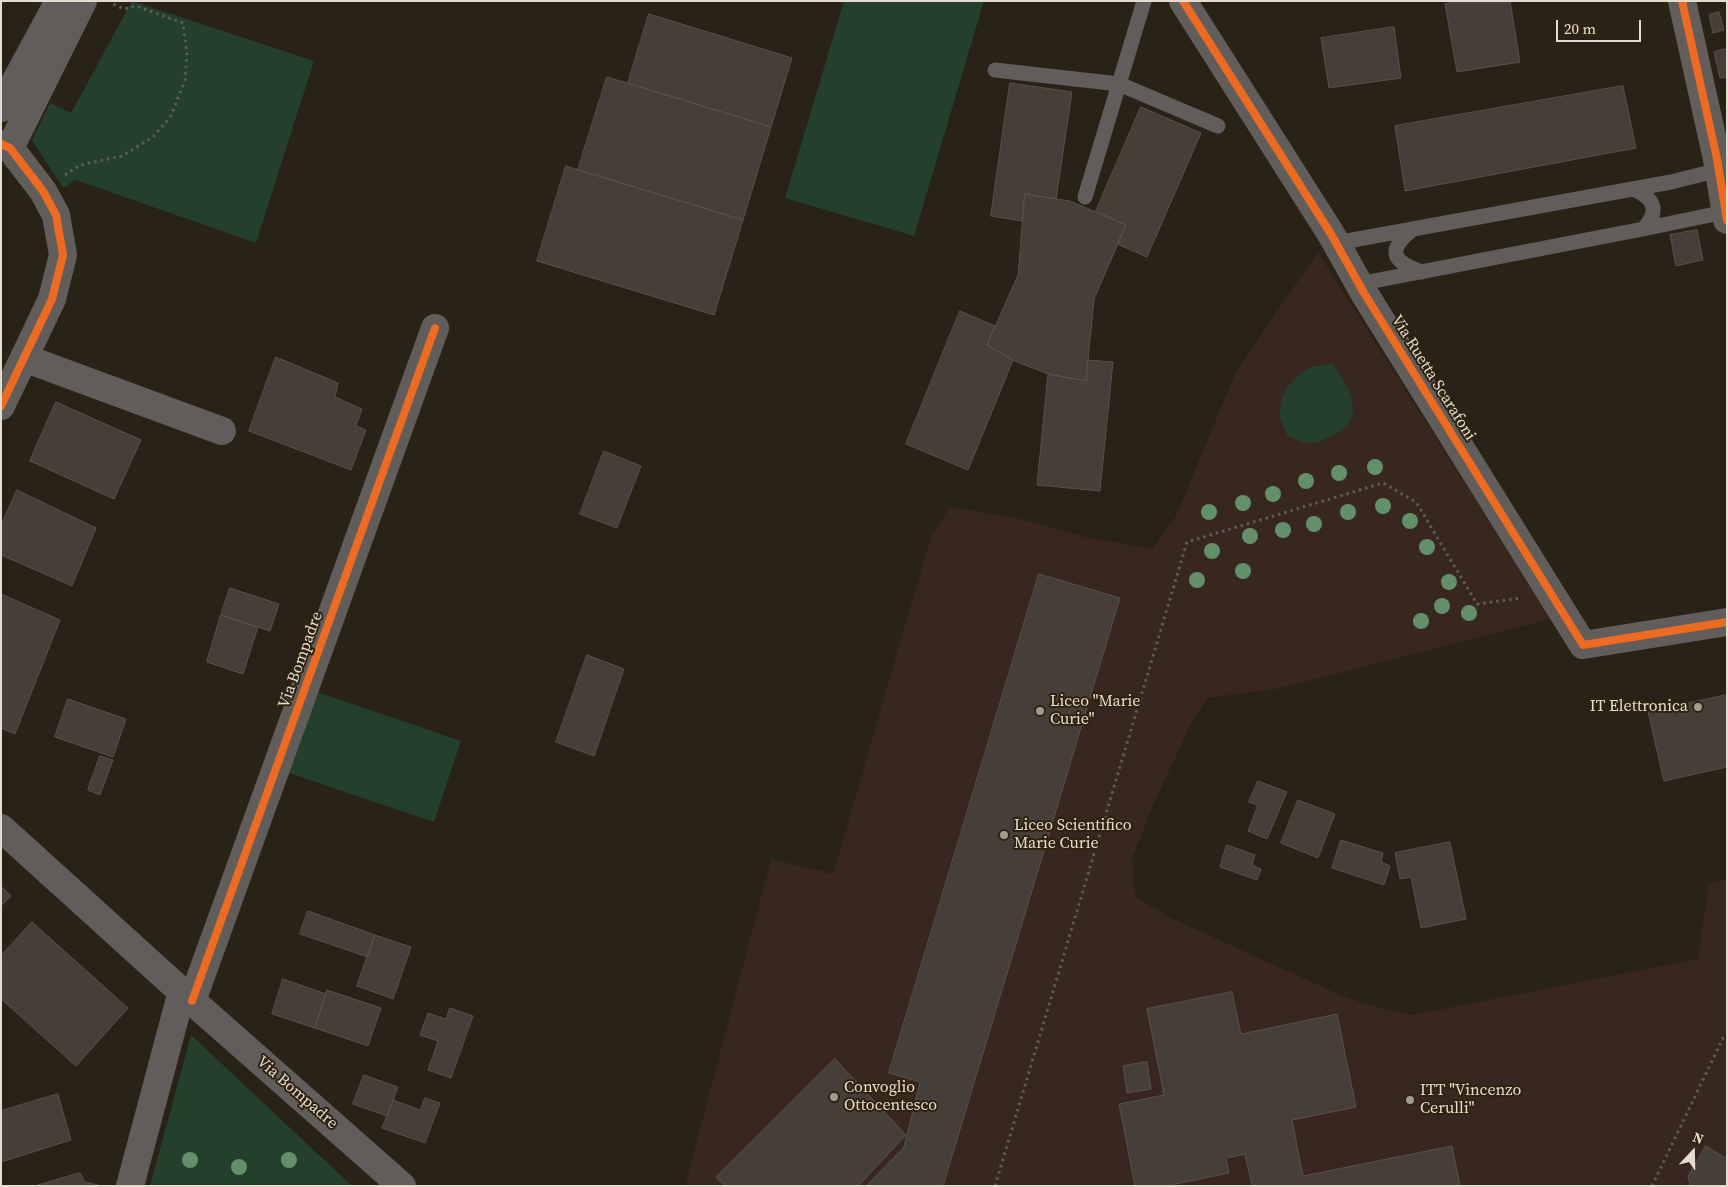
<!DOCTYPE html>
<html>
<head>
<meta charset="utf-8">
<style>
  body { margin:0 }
  #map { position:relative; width:1728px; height:1187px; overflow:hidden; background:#282217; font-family:"Source Serif 4",serif }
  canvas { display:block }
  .frame { position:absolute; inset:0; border:2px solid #e3dcd0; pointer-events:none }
  .north { position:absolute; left:1668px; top:1127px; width:50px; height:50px; -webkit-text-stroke:4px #2f2310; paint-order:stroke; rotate:21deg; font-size:14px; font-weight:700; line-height:20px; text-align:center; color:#e3dcd0 }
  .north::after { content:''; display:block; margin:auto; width:18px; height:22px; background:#e3dcd0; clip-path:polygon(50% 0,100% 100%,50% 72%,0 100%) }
  .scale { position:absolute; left:1556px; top:20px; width:85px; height:22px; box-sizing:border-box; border:2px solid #e3dcd0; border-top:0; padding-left:6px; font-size:15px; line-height:18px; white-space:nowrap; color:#e3dcd0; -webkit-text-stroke:4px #2f2310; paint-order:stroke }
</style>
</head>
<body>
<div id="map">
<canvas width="1728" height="1187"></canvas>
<div class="frame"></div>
<div class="north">N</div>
<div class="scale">20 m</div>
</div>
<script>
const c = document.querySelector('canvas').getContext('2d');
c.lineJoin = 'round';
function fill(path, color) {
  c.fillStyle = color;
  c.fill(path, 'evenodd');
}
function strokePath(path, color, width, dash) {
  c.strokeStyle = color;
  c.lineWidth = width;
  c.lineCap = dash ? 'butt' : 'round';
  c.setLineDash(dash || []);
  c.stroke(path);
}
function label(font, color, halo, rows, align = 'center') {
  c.font = font + ' "Source Serif 4",serif';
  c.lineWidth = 4;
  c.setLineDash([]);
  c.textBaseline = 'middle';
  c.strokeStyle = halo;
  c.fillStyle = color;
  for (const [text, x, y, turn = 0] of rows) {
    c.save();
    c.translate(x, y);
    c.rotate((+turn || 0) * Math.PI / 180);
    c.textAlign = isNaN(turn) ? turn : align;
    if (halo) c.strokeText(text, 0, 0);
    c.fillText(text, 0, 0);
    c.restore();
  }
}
fill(new Path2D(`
  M 1318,252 L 1551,619 L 1276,689 L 1208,698 L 1191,724 L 1153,805 L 1132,859 L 1135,896 L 1169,917 L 1338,994 L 1365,1004 L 1411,1015 L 1698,959 L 1709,883 L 1727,879 L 1727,1186 L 685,1186 L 771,859 L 833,874 L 931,536 L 950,507 L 1020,519 L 1093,539 L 1152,549 L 1176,516 L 1236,371 Z`), '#37271f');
fill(new Path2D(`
  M 132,1 L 314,61 L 256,243 L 76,180 L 63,188 L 32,140 L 50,103 L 71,113 Z
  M 844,1 L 984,1 L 914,236 L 785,198 Z
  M 1333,364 C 1343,378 1353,393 1353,411 C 1352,429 1325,442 1309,443 C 1303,444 1293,438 1287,435 C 1285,429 1281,422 1280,416 C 1278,394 1293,375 1313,367 C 1319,365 1327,365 1333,364 Z
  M 314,691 L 461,741 L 434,822 L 286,772 Z
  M 191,1035 L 352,1186 L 150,1186 Z`), '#243f2b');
const building = new Path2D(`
  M 1461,1 L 1510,1 L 1520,62 L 1457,72 L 1445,4 Z
  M 1719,12 L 1724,30 L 1713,33 L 1709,15 Z
  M 649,14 L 792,58 L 771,127 L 628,83 Z
  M 1394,27 L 1401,78 L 1329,88 L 1321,38 Z
  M 1727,49 L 1727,77 L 1720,78 L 1714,52 Z
  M 607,77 L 771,127 L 743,220 L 578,170 Z
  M 1010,83 L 1072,92 L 1056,199 L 1025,194 L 1022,221 L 991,216 Z
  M 1623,86 L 1636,148 L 1405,191 L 1395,126 Z
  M 1141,107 L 1201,133 L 1147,257 L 1117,244 L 1126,225 L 1096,211 Z
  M 566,166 L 743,220 L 714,315 L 537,261 Z
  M 1025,194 L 1070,201 L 1126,225 L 1094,299 L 1086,381 L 1048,374 L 1015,361 L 987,345 L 1018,275 Z
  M 1697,230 L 1703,260 L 1676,266 L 1670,235 Z
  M 960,311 L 995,326 L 987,345 L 1013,360 L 968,470 L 906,444 Z
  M 276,357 L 338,383 L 335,397 L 362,409 L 356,426 L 366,430 L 351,470 L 249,431 Z
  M 1088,360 L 1113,362 L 1100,491 L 1037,485 L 1048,374 L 1086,381 Z
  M 56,402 L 141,440 L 114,499 L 30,461 Z
  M 604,451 L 641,466 L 617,528 L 580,514 Z
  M 17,490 L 96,528 L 72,586 L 1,555 L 1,526 Z
  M 1039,574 L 1120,598 L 943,1186 L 866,1186 L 904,1147 L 920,1082 L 889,1073 Z
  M 230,588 L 279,604 L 270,631 L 221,615 Z
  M 1,594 L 60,620 L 15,734 L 1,728 Z
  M 221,615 L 258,627 L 243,674 L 207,662 Z
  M 587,655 L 624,669 L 594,756 L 556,742 Z
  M 1727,695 L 1727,767 L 1664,781 L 1648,712 Z
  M 68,699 L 126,719 L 113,757 L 55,737 Z
  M 100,756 L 113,760 L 100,795 L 88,790 Z
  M 1258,781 L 1287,792 L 1267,839 L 1248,831 L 1258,805 L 1249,802 Z
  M 1298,800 L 1335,814 L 1318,858 L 1281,843 Z
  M 1341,840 L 1383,853 L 1381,862 L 1390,866 L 1384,885 L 1332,868 Z
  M 1450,842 L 1466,919 L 1421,928 L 1411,877 L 1400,879 L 1395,853 Z
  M 1227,845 L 1255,855 L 1252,865 L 1261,869 L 1257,880 L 1220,867 Z
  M 1,886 L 11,896 L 1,906 Z
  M 308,911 L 375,935 L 368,957 L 300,934 Z
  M 32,922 L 128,1008 L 76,1066 L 1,999 L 1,956 Z
  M 375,935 L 411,947 L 393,999 L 357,986 Z
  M 283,979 L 326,994 L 315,1028 L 272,1014 Z
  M 327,990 L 381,1008 L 368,1046 L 315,1028 Z
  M 1232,992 L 1241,1034 L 1337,1014 L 1356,1107 L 1292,1120 L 1303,1176 L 1452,1146 L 1460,1186 L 1252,1186 L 1245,1154 L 1226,1158 L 1229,1173 L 1166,1186 L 1135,1186 L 1119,1104 L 1164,1095 L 1147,1009 Z
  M 450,1008 L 473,1016 L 451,1078 L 428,1070 L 438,1041 L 420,1035 L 428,1013 L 446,1019 Z
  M 835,1059 L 906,1135 L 858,1186 L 725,1186 L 716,1177 Z
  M 1147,1062 L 1151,1089 L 1127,1093 L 1123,1066 Z
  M 364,1075 L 398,1087 L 387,1116 L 353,1104 Z
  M 58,1094 L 71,1140 L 1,1162 L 1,1111 Z
  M 425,1098 L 440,1103 L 425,1143 L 382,1128 L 393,1100 L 420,1110 Z
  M 1706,1146 L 1727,1159 L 1727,1186 L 1691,1186 L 1688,1177 Z
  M 80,1173 L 85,1182 L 102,1186 L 35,1186 Z`);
fill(building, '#463f39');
strokePath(building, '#58514a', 1);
strokePath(new Path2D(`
  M 65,175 L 80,165 L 122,156 L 153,137 L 171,116 L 185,80 L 187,55 L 183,23 L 136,6 L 124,9 L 111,3
  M 995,1186 L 1187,542 L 1383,483 L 1416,502 L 1477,604 L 1521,598
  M 1652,1186 L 1723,1038 L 1727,1035`), '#5f5b57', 3, [2.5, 4]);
strokePath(new Path2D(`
  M 995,70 L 1119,84 L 1218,126
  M 1633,189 C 1655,198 1660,212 1643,229
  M 1085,197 L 1144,1
  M 1412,230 C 1386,251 1393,262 1422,272
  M 1336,243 L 1671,182 L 1719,170
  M 1358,284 L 1643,229 L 1725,212`), '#615d5a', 15);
strokePath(new Path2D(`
  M 1183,1 L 1331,234 L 1364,293 L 1583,645 L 1727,622
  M 1,108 L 59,1
  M 1,144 L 10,148 L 43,191 L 56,215 L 63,255 L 52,299 L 1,406
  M 10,148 L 83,1
  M 24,358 L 222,431
  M 1,828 L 192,1001 L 402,1186
  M 192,1001 L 435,328
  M 130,1186 L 182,991`), '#615d5a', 28);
strokePath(new Path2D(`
  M 1682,1 L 1717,159 L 1727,220`), '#645e5b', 28);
strokePath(new Path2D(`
  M 1183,1 L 1331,234 L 1364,293 L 1583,645 L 1727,622
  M 1682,1 L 1717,159 L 1727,220
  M 1,144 L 10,148 L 43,191 L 56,215 L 63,255 L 52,299 L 1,406
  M 192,1001 L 435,328`), '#ed6a23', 8);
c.fillStyle = '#63906b';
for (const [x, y] of [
  [1375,467],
  [1339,473],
  [1306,481],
  [1273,494],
  [1243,503],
  [1383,506],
  [1209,512],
  [1348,512],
  [1410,521],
  [1314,524],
  [1283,530],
  [1250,536],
  [1427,547],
  [1212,551],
  [1243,571],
  [1197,580],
  [1449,582],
  [1442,606],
  [1469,613],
  [1421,621],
  [190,1160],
  [289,1160],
  [239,1167]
]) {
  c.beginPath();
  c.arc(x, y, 8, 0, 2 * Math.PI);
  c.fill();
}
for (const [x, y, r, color] of [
  [1698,707,5,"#a29b8f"],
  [1040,711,5,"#a29b8f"],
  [1004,835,5,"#a29b8f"],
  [834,1097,5,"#a29b8f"],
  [1410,1100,5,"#a29b8f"]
]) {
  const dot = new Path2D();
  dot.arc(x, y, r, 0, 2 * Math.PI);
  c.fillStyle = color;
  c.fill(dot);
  strokePath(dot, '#2f2310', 2);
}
label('16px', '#e3dcd0', '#2f2310', [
  ["Via Ruetta Scarafoni",1433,378,58],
  ["Via Bompadre",301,660,-70],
  ["Via Bompadre",297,1093,41]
]);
label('16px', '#e3dcd0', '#2f2310', [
  ["Liceo \"Marie",1050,702],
  ["Curie\"",1050,720],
  ["IT Elettronica",1688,707,"right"],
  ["Liceo Scientifico",1014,826],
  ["Marie Curie",1014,844],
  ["Convoglio",844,1088],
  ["Ottocentesco",844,1106],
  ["ITT \"Vincenzo",1420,1091],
  ["Cerulli\"",1420,1109]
], 'left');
</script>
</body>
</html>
